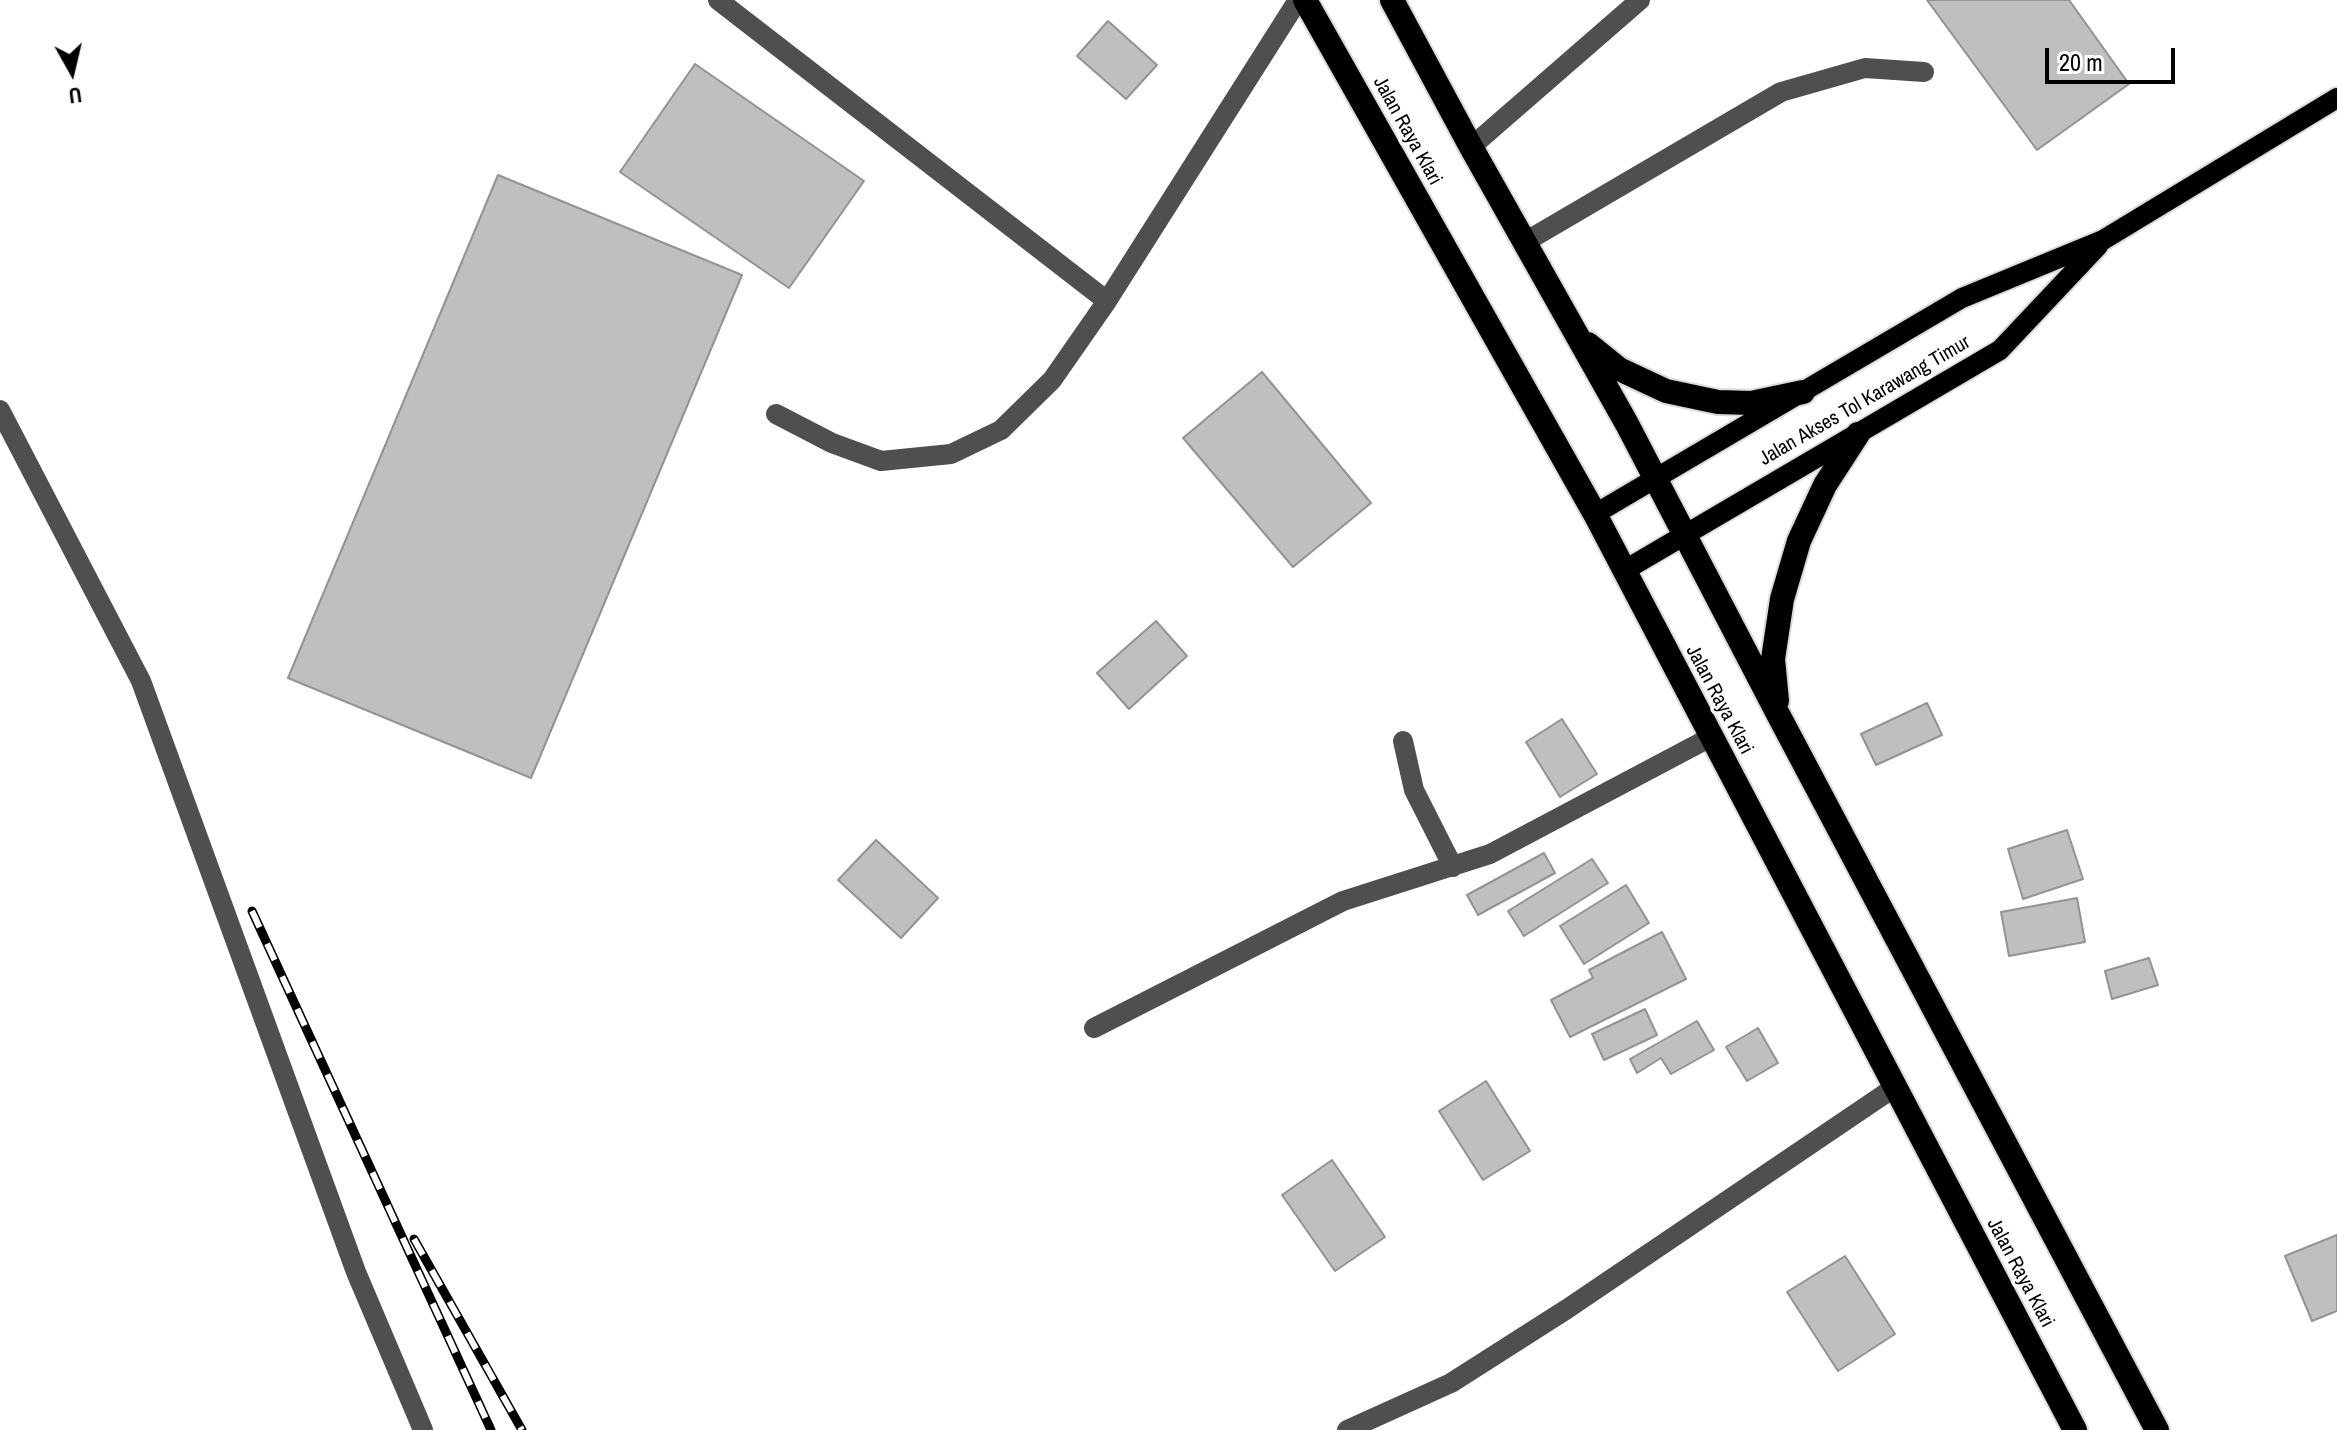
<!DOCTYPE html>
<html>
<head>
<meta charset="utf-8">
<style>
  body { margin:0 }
  #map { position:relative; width:2337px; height:1430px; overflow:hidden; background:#fff; font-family:"Archivo Narrow",sans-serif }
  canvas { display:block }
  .north { position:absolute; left:32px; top:32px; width:80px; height:80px; -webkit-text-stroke:6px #fff; paint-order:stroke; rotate:172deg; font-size:22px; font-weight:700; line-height:32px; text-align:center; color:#000 }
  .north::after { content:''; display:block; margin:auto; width:28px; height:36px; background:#000; clip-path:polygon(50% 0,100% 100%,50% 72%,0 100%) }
  .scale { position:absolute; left:2045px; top:48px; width:130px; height:36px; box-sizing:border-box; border:4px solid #000; border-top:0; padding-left:10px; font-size:24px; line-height:28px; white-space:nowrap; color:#000; -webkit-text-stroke:6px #fff; paint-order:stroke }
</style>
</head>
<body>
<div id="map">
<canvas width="2337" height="1430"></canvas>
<div class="north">U</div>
<div class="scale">20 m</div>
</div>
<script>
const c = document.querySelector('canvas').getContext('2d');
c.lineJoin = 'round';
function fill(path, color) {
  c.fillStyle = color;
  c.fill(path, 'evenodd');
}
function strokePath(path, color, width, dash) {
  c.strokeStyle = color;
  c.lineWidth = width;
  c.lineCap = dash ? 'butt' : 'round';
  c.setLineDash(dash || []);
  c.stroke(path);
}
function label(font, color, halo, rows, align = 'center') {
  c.font = font + ' "Archivo Narrow",sans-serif';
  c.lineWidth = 7;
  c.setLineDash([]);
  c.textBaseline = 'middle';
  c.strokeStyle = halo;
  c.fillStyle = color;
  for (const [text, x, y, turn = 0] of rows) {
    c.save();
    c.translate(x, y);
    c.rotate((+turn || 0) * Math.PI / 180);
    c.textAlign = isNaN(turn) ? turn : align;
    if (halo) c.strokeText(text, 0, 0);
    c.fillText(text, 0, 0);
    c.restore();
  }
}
const building = new Path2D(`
  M 1927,0 L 2069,0 L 2129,84 L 2037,150 Z
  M 1108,21 L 1157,65 L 1126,99 L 1077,56 Z
  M 695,64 L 864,181 L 789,288 L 620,172 Z
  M 498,175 L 742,275 L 531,778 L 288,678 Z
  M 1262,372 L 1371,503 L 1293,567 L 1183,438 Z
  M 1156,621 L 1187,656 L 1129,709 L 1097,673 Z
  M 1927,703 L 1942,735 L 1876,765 L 1861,734 Z
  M 1562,719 L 1597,774 L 1560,797 L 1526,742 Z
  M 2067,830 L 2083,879 L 2023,899 L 2008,849 Z
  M 876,840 L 938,898 L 901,938 L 838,880 Z
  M 1544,853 L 1555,873 L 1478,915 L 1467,895 Z
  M 1592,859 L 1608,883 L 1524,936 L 1508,911 Z
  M 1626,885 L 1649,923 L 1584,964 L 1560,926 Z
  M 2077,898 L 2085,942 L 2009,956 L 2001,912 Z
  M 1662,932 L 1686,979 L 1570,1037 L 1551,1000 L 1593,978 L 1589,970 Z
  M 2149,958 L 2158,985 L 2112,999 L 2105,971 Z
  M 1645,1009 L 1657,1035 L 1604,1060 L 1592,1034 Z
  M 1697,1021 L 1714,1050 L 1671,1074 L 1661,1058 L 1637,1073 L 1630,1059 Z
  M 1758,1028 L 1778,1063 L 1747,1081 L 1726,1047 Z
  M 1486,1081 L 1530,1151 L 1483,1180 L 1439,1111 Z
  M 1332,1160 L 1385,1237 L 1335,1271 L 1282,1195 Z
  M 2337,1235 L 2337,1311 L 2312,1321 L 2285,1256 Z
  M 1845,1256 L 1895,1334 L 1838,1371 L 1787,1292 Z`);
fill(building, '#bfbfbf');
strokePath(building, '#939393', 2);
const major = new Path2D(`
  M 1595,514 L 1962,298 L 2103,240 L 2337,98
  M 1625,570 L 2000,350 L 2098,246`);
const highway = new Path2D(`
  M 1305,0 L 1595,514 L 2075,1430
  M 1392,0 L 1471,147 L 1627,424 L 1779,716 L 2157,1430
  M 1588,344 L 1619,369 L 1666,391 L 1718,402 L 1751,403 L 1803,392
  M 1777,701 L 1773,659 L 1782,599 L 1799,541 L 1825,485 L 1858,434`);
strokePath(major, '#dbdbdb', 24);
strokePath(highway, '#dbdbdb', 28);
strokePath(new Path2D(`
  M 718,0 L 1107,301
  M 1471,147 L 1640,0
  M 1525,242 L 1781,92 L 1865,68 L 1924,72
  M 0,410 L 141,681 L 356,1272 L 423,1430
  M 776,414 L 832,443 L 881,461 L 951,454 L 1001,430 L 1052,380 L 1107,301 L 1298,0
  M 1403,741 L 1414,790 L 1453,867
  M 1094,1028 L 1343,901 L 1490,854 L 1711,737
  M 1347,1430 L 1451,1383 L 1567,1309 L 1895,1087`), '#4f4f4f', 20);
strokePath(major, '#000', 20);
strokePath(highway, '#000', 24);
const rail = new Path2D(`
  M 252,911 L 491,1430
  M 414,1239 L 522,1430`);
strokePath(rail, '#000', 9);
strokePath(rail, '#fff', 6, [18]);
label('20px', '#000', '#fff', [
  ["Jalan Raya Klari",1407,131,61],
  ["Jalan Akses Tol Karawang Timur",1865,401,-30],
  ["Jalan Raya Klari",1719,700,62],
  ["Jalan Raya Klari",2020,1273,62]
]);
</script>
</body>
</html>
